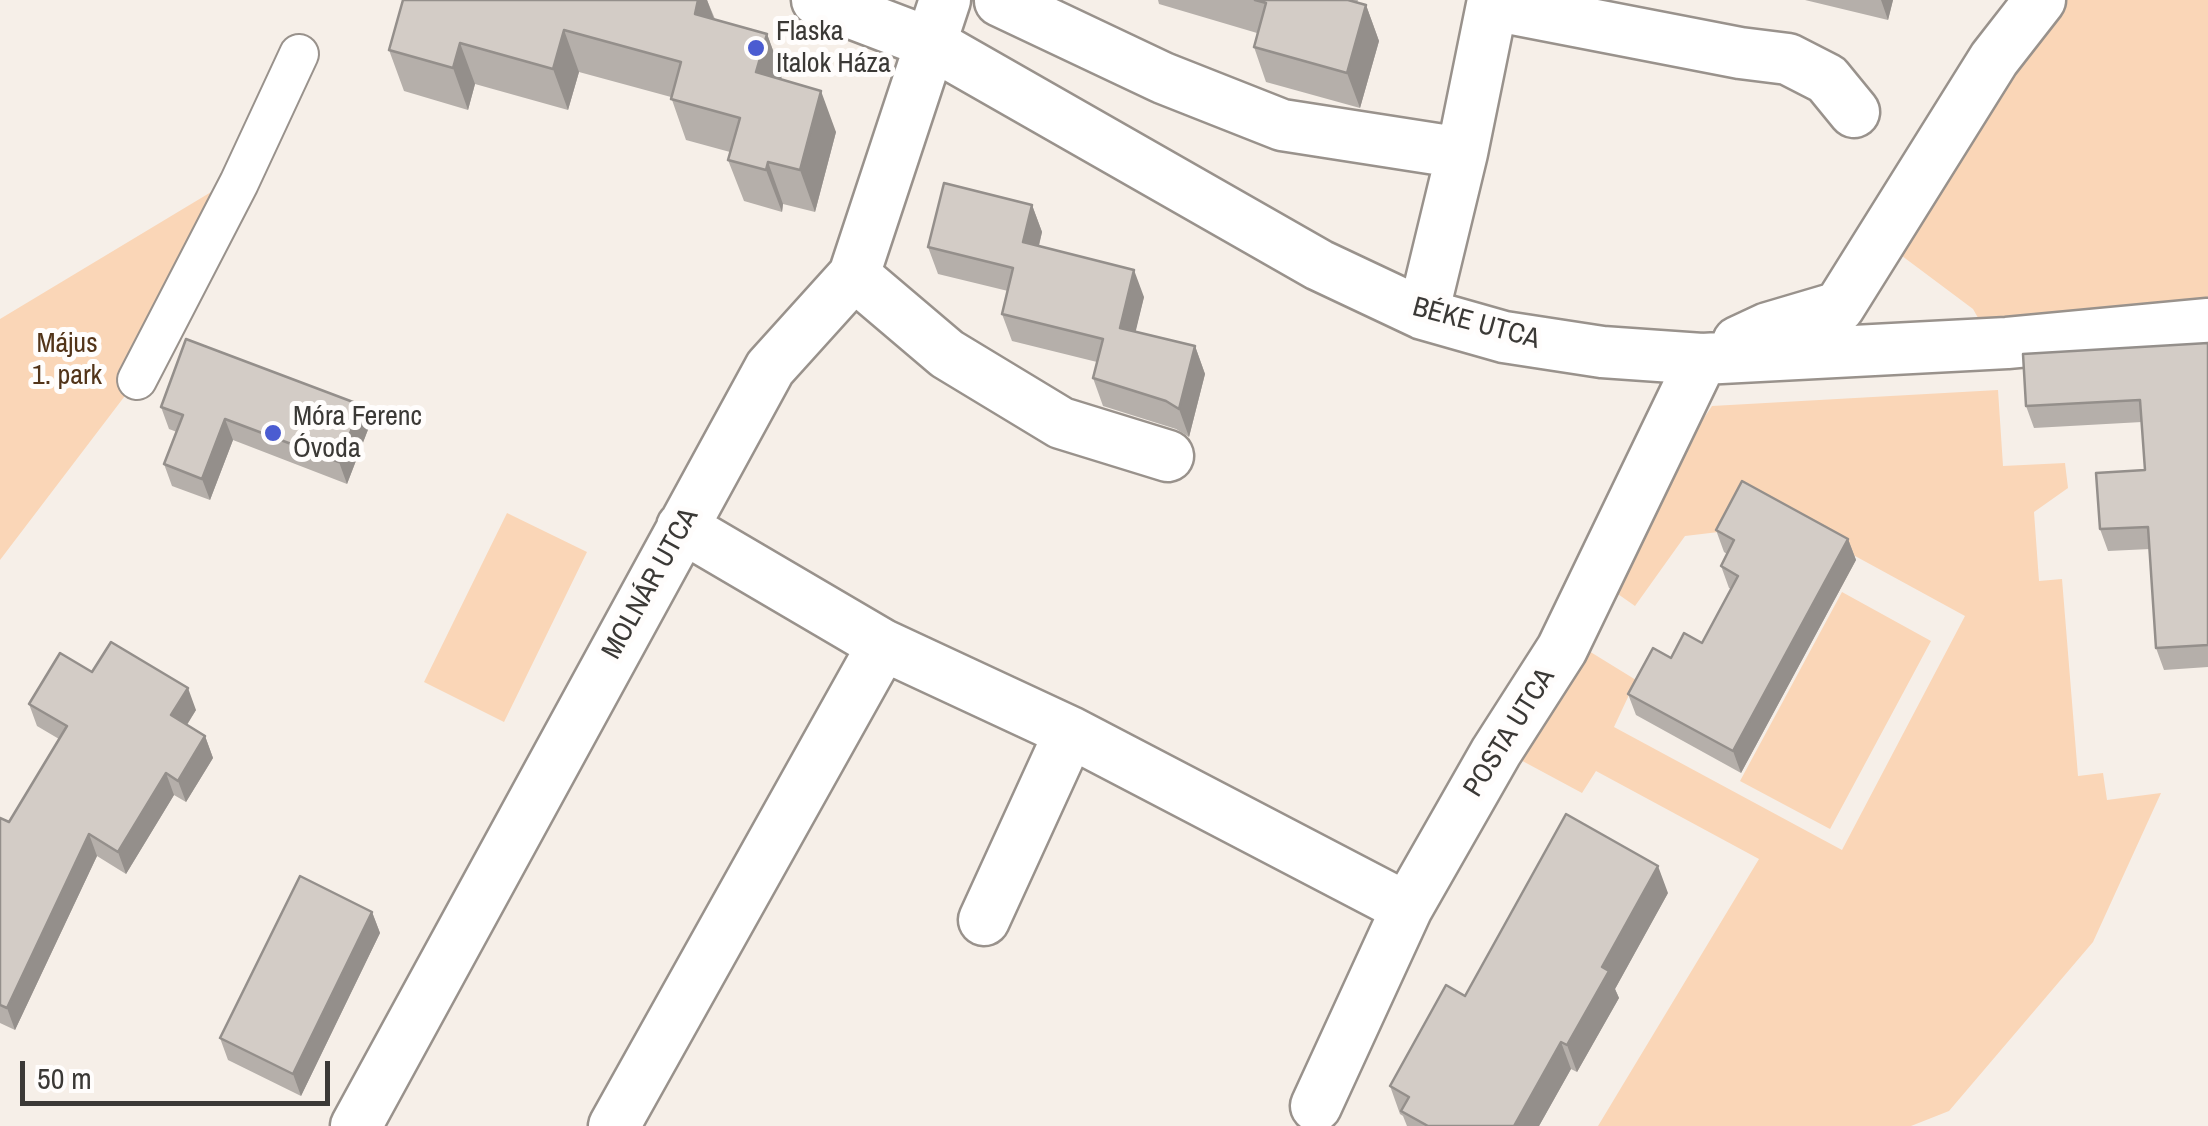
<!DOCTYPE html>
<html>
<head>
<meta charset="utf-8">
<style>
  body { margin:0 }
  #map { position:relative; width:2208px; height:1126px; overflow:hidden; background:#f6efe8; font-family:"Archivo Narrow",sans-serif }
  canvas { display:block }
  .scale { position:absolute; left:20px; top:1061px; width:310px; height:45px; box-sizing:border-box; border:5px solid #3b3936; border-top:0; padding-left:12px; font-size:30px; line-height:35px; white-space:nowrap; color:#3b3936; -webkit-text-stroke:8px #fffdfc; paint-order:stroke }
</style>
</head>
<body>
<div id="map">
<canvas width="2208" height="1126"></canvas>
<div class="scale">50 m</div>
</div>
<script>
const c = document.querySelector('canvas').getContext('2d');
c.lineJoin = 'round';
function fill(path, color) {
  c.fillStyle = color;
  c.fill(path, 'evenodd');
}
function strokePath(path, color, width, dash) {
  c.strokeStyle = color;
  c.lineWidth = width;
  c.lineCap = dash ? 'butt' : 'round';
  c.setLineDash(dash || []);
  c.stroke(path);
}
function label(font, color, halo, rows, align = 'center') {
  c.font = font + ' "Archivo Narrow",sans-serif';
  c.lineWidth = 10;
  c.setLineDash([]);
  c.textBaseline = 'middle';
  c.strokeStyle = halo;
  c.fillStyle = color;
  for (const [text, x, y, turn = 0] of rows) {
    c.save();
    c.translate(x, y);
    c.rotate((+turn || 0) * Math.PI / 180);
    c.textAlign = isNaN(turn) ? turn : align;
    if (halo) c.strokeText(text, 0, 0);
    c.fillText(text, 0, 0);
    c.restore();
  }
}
fill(new Path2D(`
  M 2023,0 L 2208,0 L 2208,352 L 1990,339 L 1973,309 L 1882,241 Z
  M 251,168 L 137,380 L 0,560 L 0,319 Z
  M 1998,390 L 2003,466 L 2065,463 L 2068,488 L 2034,512 L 2039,581 L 2062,579 L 2078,776 L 2103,773 L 2107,800 L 2161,793 L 2093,942 L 1949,1111 L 1911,1126 L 1598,1126 L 1759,859 L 1596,771 L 1582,793 L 1502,750 L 1571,640 L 1636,680 L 1614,727 L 1842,850 L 1965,616 L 1747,497 L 1727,531 L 1685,536 L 1635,606 L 1595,578 L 1712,406 Z
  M 507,513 L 587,552 L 504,722 L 424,682 Z
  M 1842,592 L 1931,641 L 1830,829 L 1740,781 Z`), '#fad6b7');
const pedestrian = new Path2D(`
  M 137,380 L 239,183 L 299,54`);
const minor = new Path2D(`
  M 817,0 L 930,43 L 1319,265 L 1423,314 L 1504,337 L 1602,352 L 1702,359 L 2007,343 L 2208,324
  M 1000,1 L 1163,78 L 1282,125 L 1462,153 L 1423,314
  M 1462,153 L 1492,5 L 1740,53 L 1788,59 L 1827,79 L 1854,112
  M 854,275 L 947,354 L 1061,423 L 1168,456
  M 1738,342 L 1768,328 L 1839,307 L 1994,59 L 2040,0
  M 682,527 L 883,645 L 1070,732 L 1407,908
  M 984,920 L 1070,732
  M 1316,1106 L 1407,908 L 1496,752 L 1562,649 L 1702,359
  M 356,1126 L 770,368 L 854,275 L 945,0
  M 614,1126 L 883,645`);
strokePath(pedestrian, '#99928c', 42);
strokePath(minor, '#99928c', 55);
strokePath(pedestrian, '#fff', 38);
strokePath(minor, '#fff', 50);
fill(new Path2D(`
  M 707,0 L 715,19 L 767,34 L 782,75 L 781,80 L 836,132 L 815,212 L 783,204 L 782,212 L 744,201 L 728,160 L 730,152 L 686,140 L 671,97 L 579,72 L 568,110 L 475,84 L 468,110 L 404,91 L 389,50 Z
  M 1158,0 L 1358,0 L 1357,3 L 1366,5 L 1379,41 L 1360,108 L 1266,82 L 1254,47 L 1257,33 L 1159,4 Z
  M 1805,0 L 1893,0 L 1888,20 Z
  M 1032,205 L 1042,232 L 1039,246 L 1144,297 L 1135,332 L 1195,346 L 1205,374 L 1189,437 L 1176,429 L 1103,406 L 1093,378 L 1097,362 L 1012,341 L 1002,314 L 1008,291 L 938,274 L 928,247 Z
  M 2208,343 L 2208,667 L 2164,670 L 2156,648 L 2150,549 L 2108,551 L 2100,529 L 2145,470 L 2142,422 L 2034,428 L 2026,406 Z
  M 361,405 L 369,427 L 347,484 L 233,440 L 210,500 L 172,486 L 164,464 L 177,432 L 169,429 L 161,407 Z
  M 1716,530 L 1848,539 L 1856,560 L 1741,773 L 1636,715 L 1628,694 L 1671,658 L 1702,643 L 1731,589 L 1729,588 L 1721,566 L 1727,554 L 1724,552 Z
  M 92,672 L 196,710 L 187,725 L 205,736 L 213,758 L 186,802 L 174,795 L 126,874 L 97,856 L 15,1030 L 0,1023 L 0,818 L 9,822 L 59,739 L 37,726 L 29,704 Z
  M 1668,893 L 1615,989 L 1619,998 L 1577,1072 L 1571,1069 L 1539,1126 L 1407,1126 L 1403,1116 L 1400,1114 L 1390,1086 L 1465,996 Z
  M 372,912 L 380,933 L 301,1096 L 228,1060 L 220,1038 Z`), '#b5afaa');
fill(new Path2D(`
  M 698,0 L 707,0 L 717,27 L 695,14 Z
  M 1881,0 L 1893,0 L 1888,20 Z
  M 1366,5 L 1379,41 L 1360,108 L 1347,73 Z
  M 564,30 L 579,72 L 568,110 L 553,69 Z
  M 767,34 L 782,75 L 771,114 L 756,72 Z
  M 460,43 L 475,84 L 468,110 L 453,68 Z
  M 821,91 L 836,132 L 815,212 L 800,170 Z
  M 768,162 L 783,204 L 782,212 L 766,170 Z
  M 1032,205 L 1042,232 L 1033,269 L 1023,242 Z
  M 1134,270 L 1144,297 L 1130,355 L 1120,328 Z
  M 1195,346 L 1205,374 L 1189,437 L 1179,409 Z
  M 361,405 L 369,427 L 347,484 L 339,462 Z
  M 225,419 L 233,440 L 210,500 L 202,479 Z
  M 1848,539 L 1856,560 L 1741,773 L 1733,751 Z
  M 188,688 L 196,710 L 179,737 L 171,715 Z
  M 205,736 L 213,758 L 186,802 L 178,781 Z
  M 166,773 L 174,795 L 126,874 L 118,852 Z
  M 89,834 L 97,856 L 15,1030 L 7,1008 Z
  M 1658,866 L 1668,893 L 1615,989 L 1619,998 L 1577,1072 L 1567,1045 L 1602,967 Z
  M 372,912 L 380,933 L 301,1096 L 293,1074 Z
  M 1561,1042 L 1571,1069 L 1539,1126 L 1514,1126 Z`), '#948f8b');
const building = new Path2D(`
  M 403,0 L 698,0 L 695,14 L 767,34 L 756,72 L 821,91 L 800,170 L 768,162 L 766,170 L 728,160 L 740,118 L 671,99 L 681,62 L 564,30 L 553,69 L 460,43 L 453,68 L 389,50 Z
  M 1255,0 L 1348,0 L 1366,5 L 1347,73 L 1254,47 L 1266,3 Z
  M 944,183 L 1032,205 L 1023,242 L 1134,270 L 1120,328 L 1195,346 L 1179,409 L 1166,401 L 1093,378 L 1103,339 L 1002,314 L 1013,268 L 928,247 Z
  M 186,339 L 361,405 L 339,462 L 225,419 L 202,479 L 164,464 L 183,415 L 161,407 Z
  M 2208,343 L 2208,645 L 2156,648 L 2148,527 L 2100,529 L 2096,473 L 2145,470 L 2140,400 L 2026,406 L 2023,354 Z
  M 1742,481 L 1848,539 L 1733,751 L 1628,694 L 1653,648 L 1671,658 L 1684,633 L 1702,643 L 1738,576 L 1721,566 L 1734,540 L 1716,530 Z
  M 111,642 L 188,688 L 171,715 L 205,736 L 178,781 L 166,773 L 118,852 L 89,834 L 7,1008 L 0,1005 L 0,818 L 9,822 L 67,726 L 29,704 L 60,653 L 92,672 Z
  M 1566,814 L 1658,866 L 1602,967 L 1609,971 L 1567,1045 L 1561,1042 L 1514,1126 L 1428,1126 L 1401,1111 L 1409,1097 L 1390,1086 L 1446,985 L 1465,996 Z
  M 300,876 L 372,912 L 293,1074 L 220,1038 Z`);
fill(building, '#d3ccc6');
strokePath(building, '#948f8b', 2.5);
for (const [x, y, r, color] of [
  [756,48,10,"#4b5cd1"],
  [273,433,10,"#4b5cd1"]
]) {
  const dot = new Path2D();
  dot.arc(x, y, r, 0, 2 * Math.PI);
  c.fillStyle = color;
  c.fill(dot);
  strokePath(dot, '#fffdfc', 4);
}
label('28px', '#3b3936', '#fffdfc', [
  ["Flaska",776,32],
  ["Italok Háza",776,64],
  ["Móra Ferenc",293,417],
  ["Óvoda",293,449]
], 'left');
label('28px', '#3b3936', '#fffdfc', [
  ["BÉKE UTCA",1476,324,15],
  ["MOLNÁR UTCA",651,584,-61],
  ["POSTA UTCA",1510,733,-58]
]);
label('28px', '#523419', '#fffdfc', [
  ["Május",67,344],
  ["1. park",67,376]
]);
</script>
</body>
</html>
